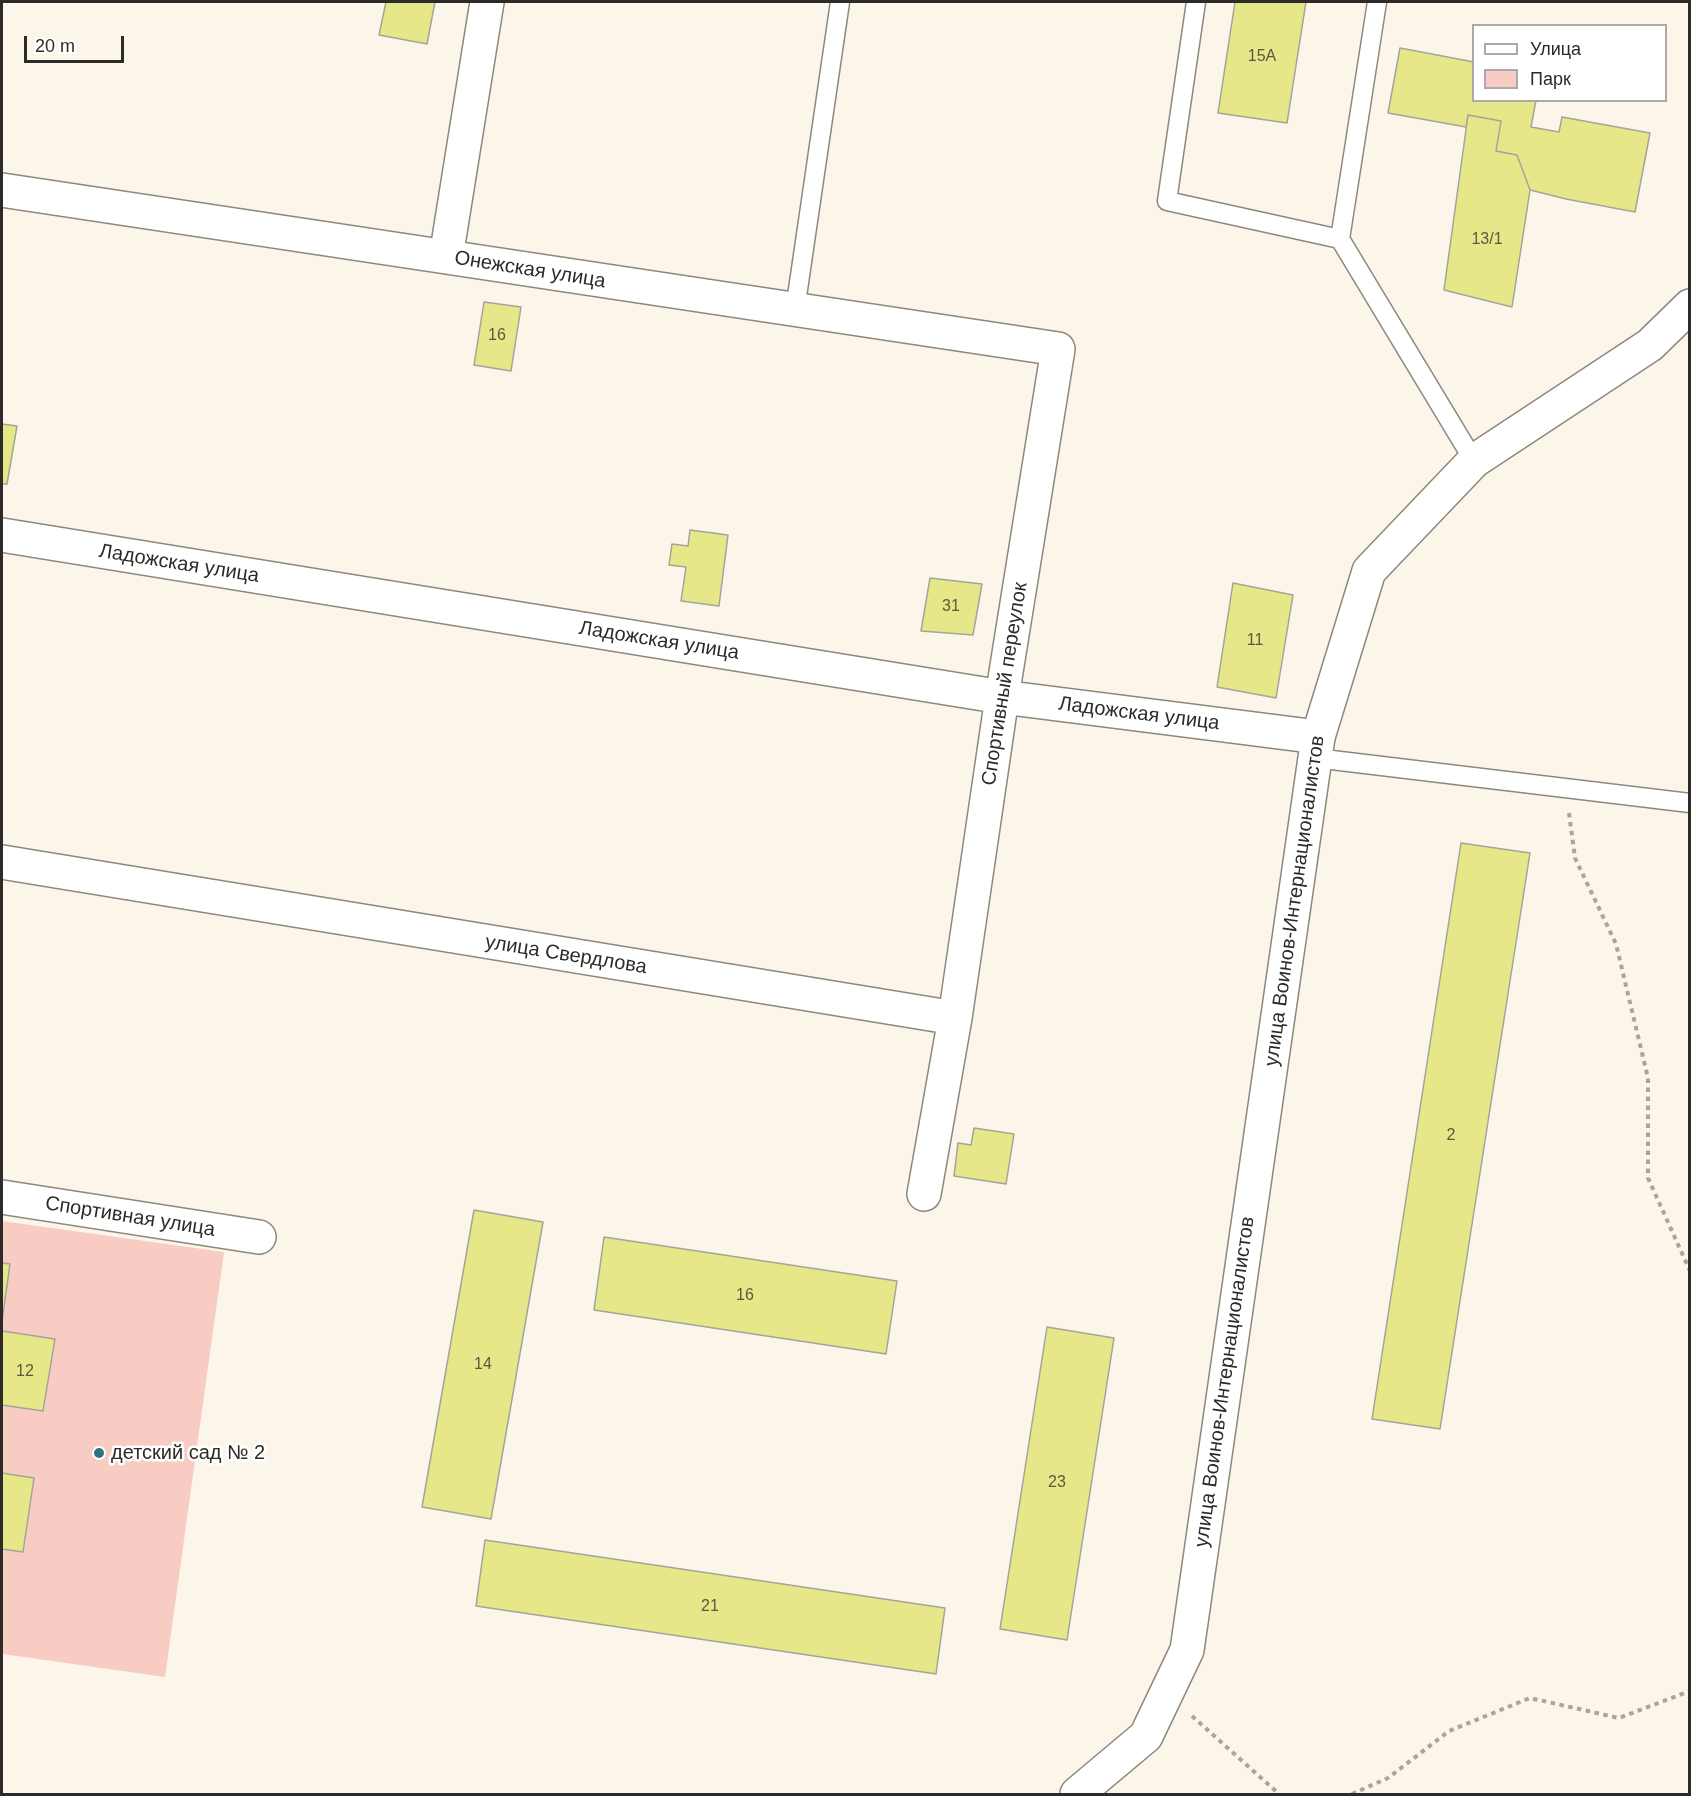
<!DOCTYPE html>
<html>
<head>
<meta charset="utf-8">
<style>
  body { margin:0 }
  #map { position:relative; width:1691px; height:1796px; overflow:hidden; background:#fcf6ea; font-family:Helvetica,sans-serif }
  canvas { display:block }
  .frame { position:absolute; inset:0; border:3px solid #2d2b27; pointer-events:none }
  .legend { position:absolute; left:1472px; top:24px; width:195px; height:78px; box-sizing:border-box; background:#fff; border:2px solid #abaaa9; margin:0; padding:8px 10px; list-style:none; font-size:18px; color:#2d2b27 }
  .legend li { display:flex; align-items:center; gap:12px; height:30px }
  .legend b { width:30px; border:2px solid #abaaa9 }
  .scale { position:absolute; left:24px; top:36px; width:100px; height:27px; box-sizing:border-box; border:3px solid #2d2b27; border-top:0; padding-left:8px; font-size:18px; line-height:21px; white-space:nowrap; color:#2d2b27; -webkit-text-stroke:4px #fff; paint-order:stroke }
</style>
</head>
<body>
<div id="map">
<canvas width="1691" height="1796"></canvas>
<div class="frame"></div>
<ul class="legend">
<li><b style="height:8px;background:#fff"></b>Улица</li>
<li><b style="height:16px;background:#f8ccc3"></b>Парк</li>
</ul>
<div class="scale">20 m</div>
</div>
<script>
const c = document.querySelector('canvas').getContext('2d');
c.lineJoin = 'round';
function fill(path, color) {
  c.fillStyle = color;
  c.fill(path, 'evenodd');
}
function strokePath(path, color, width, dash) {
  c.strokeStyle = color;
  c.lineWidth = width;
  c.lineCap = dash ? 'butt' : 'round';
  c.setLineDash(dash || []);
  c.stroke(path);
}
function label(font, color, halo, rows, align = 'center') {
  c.font = font + ' Helvetica,sans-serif';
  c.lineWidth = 5;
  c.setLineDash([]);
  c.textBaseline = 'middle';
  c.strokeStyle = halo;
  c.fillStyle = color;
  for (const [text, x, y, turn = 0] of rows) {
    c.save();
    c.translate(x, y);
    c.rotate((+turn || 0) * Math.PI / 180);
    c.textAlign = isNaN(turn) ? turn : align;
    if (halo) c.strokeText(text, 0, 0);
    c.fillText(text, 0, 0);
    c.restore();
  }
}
fill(new Path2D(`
  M 2,1221 L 224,1252 L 165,1677 L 2,1654 Z`), '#f8ccc3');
const building = new Path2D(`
  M 386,2 L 435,2 L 427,44 L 379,35 Z
  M 1235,2 L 1306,2 L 1287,123 L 1218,113 Z
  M 1400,48 L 1474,62 L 1474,100 L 1536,100 L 1531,127 L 1559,132 L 1562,117 L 1650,133 L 1635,212 L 1566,199 L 1530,190 L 1517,155 L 1496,151 L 1501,121 L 1468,115 L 1466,127 L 1388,113 Z
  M 1468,115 L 1501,121 L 1496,151 L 1517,155 L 1530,190 L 1512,307 L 1444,290 Z
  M 484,302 L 521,307 L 511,371 L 474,365 Z
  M 2,424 L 17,426 L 7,484 L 2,484 Z
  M 690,530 L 728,535 L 719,606 L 681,601 L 686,567 L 669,565 L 672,544 L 688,546 Z
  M 930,578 L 982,584 L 973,635 L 921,631 Z
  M 1233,583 L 1293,595 L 1276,698 L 1217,687 Z
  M 1461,843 L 1530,853 L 1440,1429 L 1372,1419 Z
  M 974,1128 L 1014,1134 L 1006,1184 L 954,1176 L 958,1143 L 971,1145 Z
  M 474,1210 L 543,1222 L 491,1519 L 422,1507 Z
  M 604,1237 L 897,1281 L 886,1354 L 594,1310 Z
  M 2,1263 L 10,1264 L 2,1321 Z
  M 1047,1327 L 1114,1338 L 1067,1640 L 1000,1629 Z
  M 2,1331 L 55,1339 L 43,1411 L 2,1405 Z
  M 2,1473 L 34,1478 L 23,1552 L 2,1549 Z
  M 485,1540 L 945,1608 L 936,1674 L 476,1606 Z`);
fill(building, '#e5e789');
strokePath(building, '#a4a599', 1.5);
const service = new Path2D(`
  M 1196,2 L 1167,201 L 1340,239 L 1474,461
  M 1340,239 L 1377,2
  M 795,310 L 840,2
  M 1315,758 L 1690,803`);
const minor = new Path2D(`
  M 2,190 L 1058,349 L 1002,697 L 955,1018
  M 446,257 L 487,2
  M 2,535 L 1002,697 L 1318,737
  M 2,862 L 955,1018 L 924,1194
  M 2,1197 L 259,1237`);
const tertiary = new Path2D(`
  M 1077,1794 L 1146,1736 L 1187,1650 L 1318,737 L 1369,571 L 1474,461 L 1650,345 L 1690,306`);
strokePath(service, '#8d887d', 21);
strokePath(minor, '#8d887d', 36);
strokePath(tertiary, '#8d887d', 36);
strokePath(new Path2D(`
  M 1569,813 L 1575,858 L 1616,944 L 1648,1078 L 1648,1178 L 1690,1271
  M 1192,1716 L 1279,1794
  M 1352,1794 L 1388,1778 L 1449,1731 L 1530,1698 L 1619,1718 L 1690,1691`), '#a9a59c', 4, [4.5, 4.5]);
strokePath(service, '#fff', 18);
strokePath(minor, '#fff', 33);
strokePath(tertiary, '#fff', 33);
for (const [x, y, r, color] of [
  [99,1453,6,"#2f7382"]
]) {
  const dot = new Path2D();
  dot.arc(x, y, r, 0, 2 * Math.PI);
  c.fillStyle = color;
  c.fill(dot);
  strokePath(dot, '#fff', 2);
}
label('16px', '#5b5a40', null, [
  ["15А",1262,57],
  ["13/1",1487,240],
  ["16",497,336],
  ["31",951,607],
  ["11",1255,641],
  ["2",1451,1136],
  ["16",745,1296],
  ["14",483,1365],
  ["12",25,1372],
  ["23",1057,1483],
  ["21",710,1607]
]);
label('20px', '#2d2b27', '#fff', [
  ["Онежская улица",530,270,9],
  ["Ладожская улица",179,564,9],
  ["Ладожская улица",659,641,9],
  ["Спортивный переулок",1005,684,-81],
  ["Ладожская улица",1139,714,7],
  ["улица Воинов-Интернационалистов",1295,901,-82],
  ["улица Свердлова",566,955,9],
  ["Спортивная улица",130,1217,9],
  ["улица Воинов-Интернационалистов",1225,1382,-82]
]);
label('20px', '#2d2b27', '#fff', [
  ["детский сад № 2",111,1453]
], 'left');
</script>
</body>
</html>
